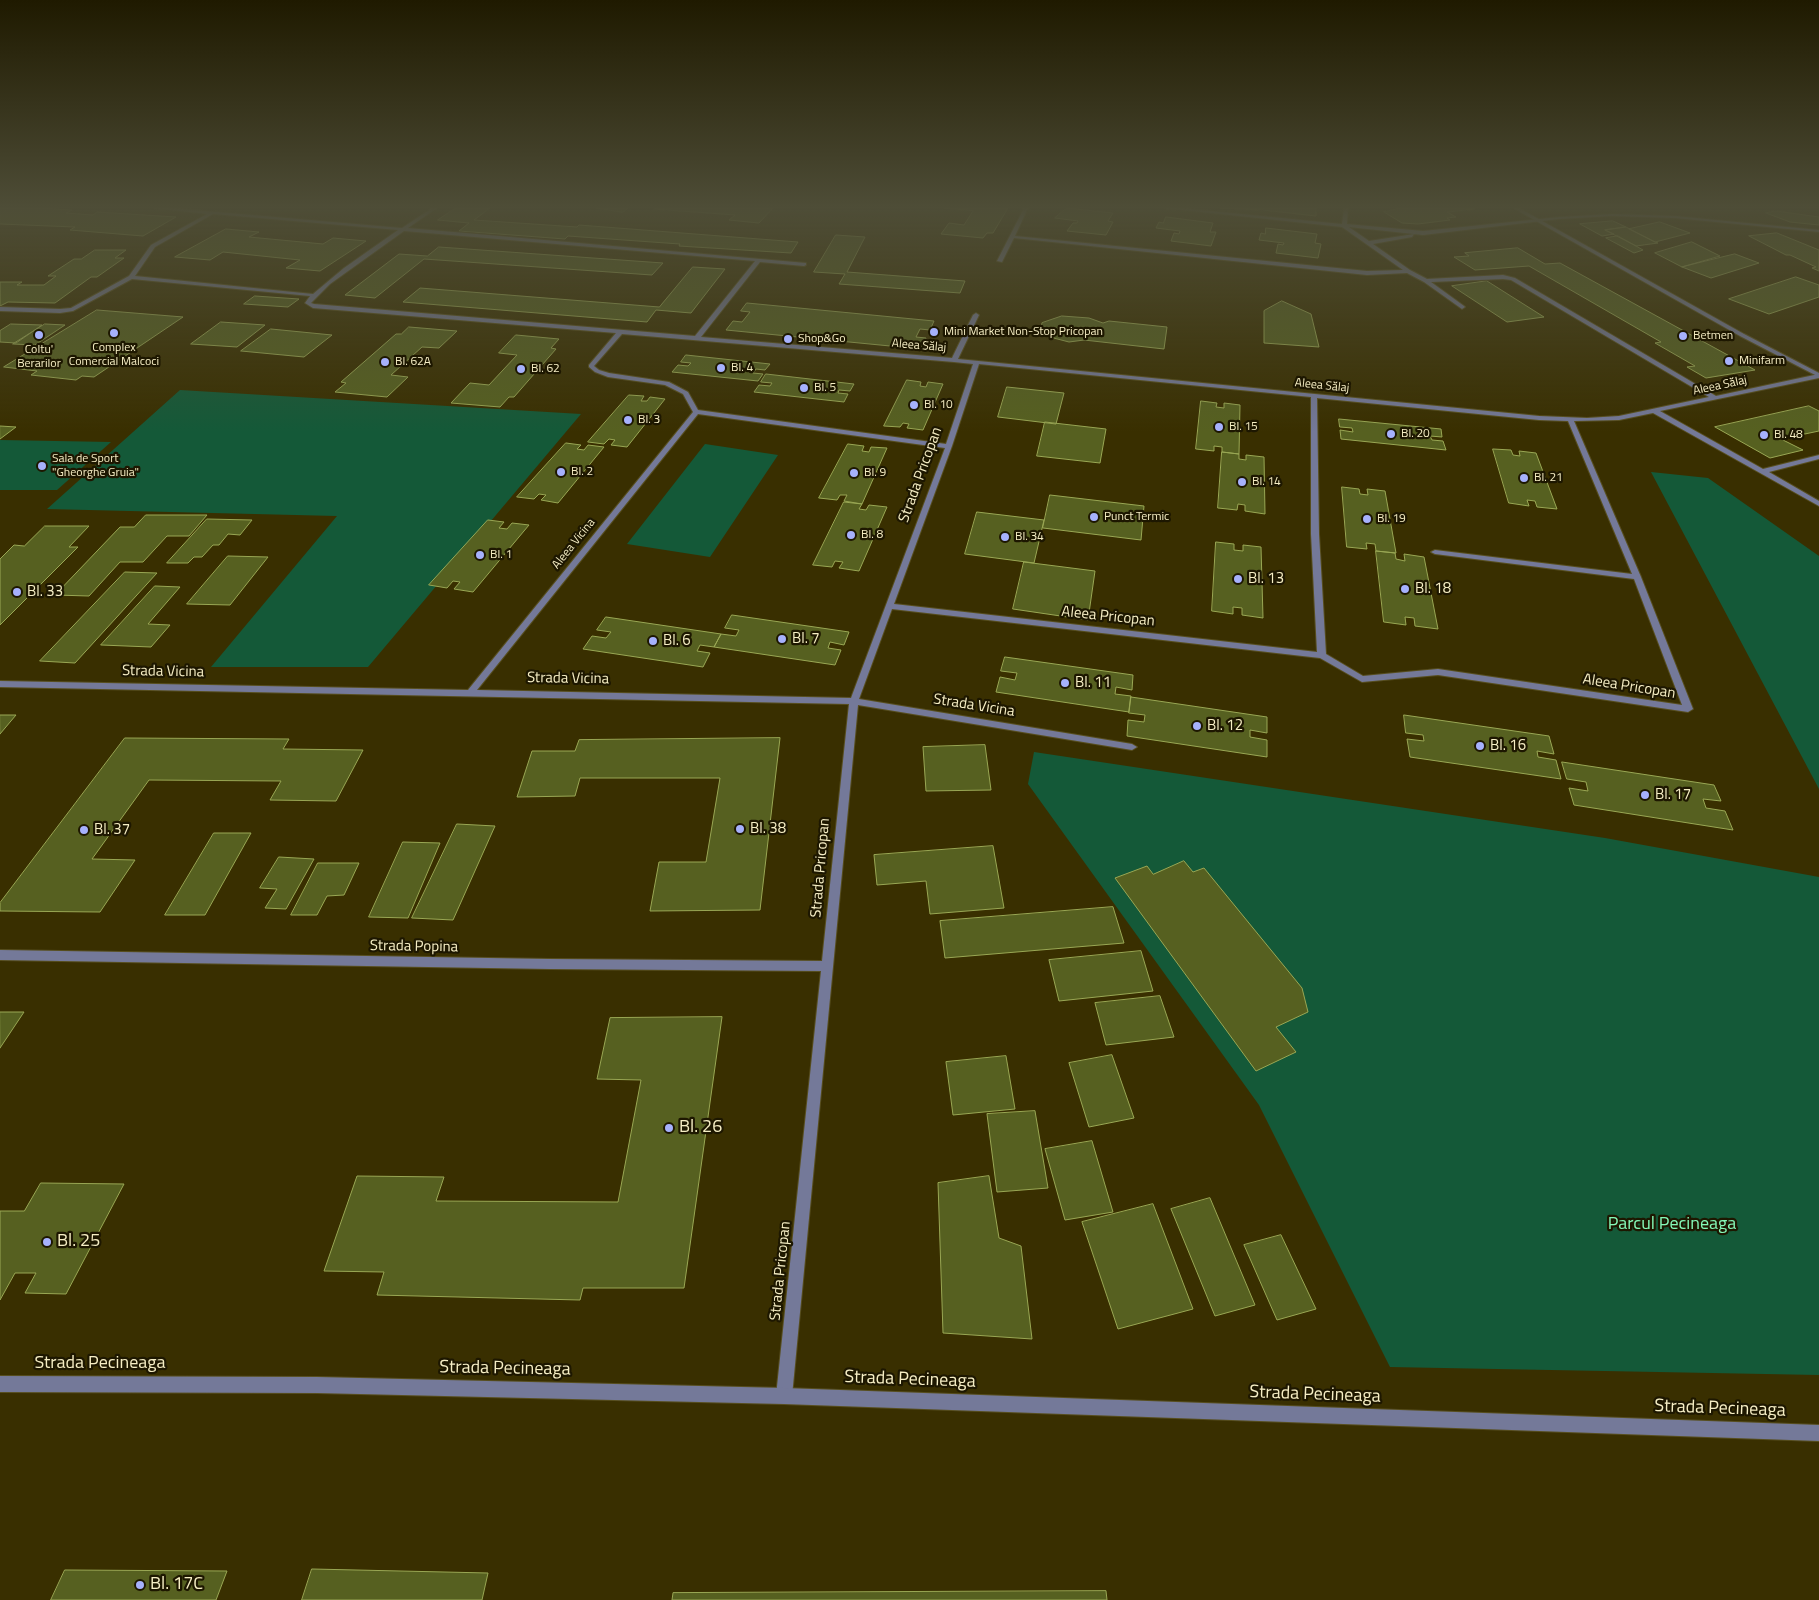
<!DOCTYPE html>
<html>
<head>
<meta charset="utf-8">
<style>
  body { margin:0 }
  canvas { display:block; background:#392f00 }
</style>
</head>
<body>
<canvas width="1819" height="1600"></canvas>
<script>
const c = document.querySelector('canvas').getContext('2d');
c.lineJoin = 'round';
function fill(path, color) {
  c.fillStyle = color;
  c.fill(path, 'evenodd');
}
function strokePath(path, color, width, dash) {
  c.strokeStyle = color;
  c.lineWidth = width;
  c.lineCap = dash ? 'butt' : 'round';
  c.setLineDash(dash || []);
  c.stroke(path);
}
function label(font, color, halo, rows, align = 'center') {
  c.font = font + ' "Titillium Web",sans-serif';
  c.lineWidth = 4.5;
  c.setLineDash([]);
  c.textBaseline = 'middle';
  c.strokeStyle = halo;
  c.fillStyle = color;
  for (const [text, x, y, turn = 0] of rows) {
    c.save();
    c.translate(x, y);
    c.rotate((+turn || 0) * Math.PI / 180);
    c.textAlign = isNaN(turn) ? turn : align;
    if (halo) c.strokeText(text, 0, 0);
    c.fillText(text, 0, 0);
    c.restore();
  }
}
fill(new Path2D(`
  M 180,390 L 581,414 L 368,667 L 211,667 L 337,516 L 47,509 Z
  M 0,440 L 111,442 L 57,490 L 0,490 Z
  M 705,444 L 778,455 L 710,557 L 627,544 Z
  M 1651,472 L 1708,478 L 1819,556 L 1819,789 Z
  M 1034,752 L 1605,838 L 1819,877 L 1819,1375 L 1390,1367 L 1259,1105 L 1028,784 Z`), '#145938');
const building = new Path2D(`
  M 0,208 L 40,208 L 72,210 L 66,213 L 93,215 L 97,212 L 176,217 L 143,236 L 70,230 L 75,227 L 0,224 Z
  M 456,208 L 490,208 L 474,220 L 577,227 L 579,225 L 798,242 L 791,253 L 679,246 L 680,244 L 568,236 L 565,239 L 459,231 L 469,223 L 438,220 Z
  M 596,208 L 628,208 L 623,212 Z
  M 656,208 L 773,208 L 759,223 L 729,220 L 735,215 L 654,209 Z
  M 944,208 L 1008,208 L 993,233 L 987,233 L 983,238 L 941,234 L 949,223 L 964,225 L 973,211 Z
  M 1067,208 L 1113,213 L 1108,221 L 1113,222 L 1106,235 L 1067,231 L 1073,223 L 1077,223 L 1078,221 L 1055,218 Z
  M 1220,208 L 1316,208 L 1316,216 L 1263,210 Z
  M 1401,208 L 1474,208 L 1475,209 L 1447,212 L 1456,217 L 1447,218 L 1450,220 L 1418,224 L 1402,223 L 1384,212 Z
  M 1776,211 L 1819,217 L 1819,225 L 1790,222 L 1766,213 Z
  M 1166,217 L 1213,223 L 1210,232 L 1216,232 L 1211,246 L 1171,241 L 1174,233 L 1179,234 L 1180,231 L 1156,228 L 1159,222 L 1163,223 Z
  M 1613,221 L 1626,227 L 1605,230 L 1614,234 L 1602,236 L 1580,224 Z
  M 1660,222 L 1690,233 L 1655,242 L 1629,229 Z
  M 1626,227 L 1655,242 L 1658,243 L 1636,246 L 1605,230 Z
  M 1266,228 L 1317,234 L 1315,243 L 1321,244 L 1318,258 L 1276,253 L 1278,244 L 1283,245 L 1284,243 L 1259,240 L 1261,233 L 1265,234 Z
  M 226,229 L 259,232 L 249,237 L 323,244 L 333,238 L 366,241 L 320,271 L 286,268 L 300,260 L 223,252 L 210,260 L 175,257 Z
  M 1777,233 L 1819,250 L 1819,271 L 1812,268 L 1816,267 L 1790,255 L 1786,255 L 1749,236 Z
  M 836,235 L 865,237 L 847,272 L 965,281 L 960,293 L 839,284 L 845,274 L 814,272 Z
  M 1618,236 L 1636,246 L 1643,250 L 1634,253 L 1606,238 Z
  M 1692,242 L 1720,256 L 1682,267 L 1655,253 Z
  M 439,247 L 663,263 L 652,275 L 424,259 L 375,298 L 345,295 L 399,254 L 427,256 Z
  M 1518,248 L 1545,264 L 1560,263 L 1755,370 L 1706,378 L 1687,367 L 1695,366 L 1655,343 L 1661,342 L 1529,266 L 1475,270 L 1454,257 L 1469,256 L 1465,253 Z
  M 95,250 L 126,250 L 115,258 L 124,258 L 97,277 L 91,277 L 55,303 L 8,302 L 0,306 L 0,282 L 22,282 L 17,285 L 44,285 L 56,276 L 48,276 L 74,259 L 81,259 Z
  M 1735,254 L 1759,263 L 1711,278 L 1682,267 Z
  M 693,267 L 725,269 L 691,313 L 656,310 L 647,322 L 403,302 L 420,288 L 659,307 Z
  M 1796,277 L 1819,285 L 1819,297 L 1769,314 L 1729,299 Z
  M 1487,281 L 1544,317 L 1507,322 L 1452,286 Z
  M 255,296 L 299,299 L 288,307 L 244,304 Z
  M 1282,301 L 1311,314 L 1319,347 L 1264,343 L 1264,311 Z
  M 747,303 L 934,321 L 930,330 L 920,329 L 916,337 L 926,338 L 921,349 L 726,330 L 733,321 L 742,322 L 750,312 L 741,311 Z
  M 97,310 L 183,317 L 94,377 L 82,376 L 76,380 L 31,375 L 37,371 L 4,367 Z
  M 1062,316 L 1089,318 L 1103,323 L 1109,321 L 1167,327 L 1164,349 L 1084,340 L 1069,342 L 1042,335 L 1040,330 L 1042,323 Z
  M 221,322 L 265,325 L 237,347 L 191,344 Z
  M 11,324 L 42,325 L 16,343 L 0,342 L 0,331 Z
  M 45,324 L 65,325 L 35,345 L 13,344 Z
  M 409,327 L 457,331 L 439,348 L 422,347 L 391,375 L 408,377 L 387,397 L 335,392 L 346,383 L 341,382 L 396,334 L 401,334 Z
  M 271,329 L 332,335 L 304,357 L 241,351 Z
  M 516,335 L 559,339 L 551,348 L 556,349 L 514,397 L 509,397 L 500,407 L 451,403 L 470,383 L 489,385 L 517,355 L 499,353 Z
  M 686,355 L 770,364 L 765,370 L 756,369 L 753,373 L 763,374 L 758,381 L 672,372 L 678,365 L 688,366 L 691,363 L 681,362 Z
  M 766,374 L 854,384 L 850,391 L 839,390 L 838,393 L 848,394 L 844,402 L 754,392 L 759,385 L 770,386 L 772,383 L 761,382 Z
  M 907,380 L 921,382 L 920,386 L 926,387 L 928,382 L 943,384 L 923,430 L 907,428 L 909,424 L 903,423 L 900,427 L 884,426 Z
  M 1007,387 L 1064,393 L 1056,424 L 998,417 Z
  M 629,395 L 644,396 L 641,401 L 647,401 L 650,397 L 665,399 L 627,447 L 611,445 L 615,440 L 609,439 L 604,444 L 588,442 Z
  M 1201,401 L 1217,403 L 1216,407 L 1224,408 L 1224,403 L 1240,405 L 1239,454 L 1222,452 L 1222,447 L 1214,446 L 1214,451 L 1196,449 Z
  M 1809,406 L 1819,411 L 1819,431 L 1781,439 L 1803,450 L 1770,458 L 1715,427 Z
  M 1339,419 L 1441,429 L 1442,437 L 1430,436 L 1432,440 L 1443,441 L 1446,450 L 1341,439 L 1340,430 L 1353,432 L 1352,428 L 1340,427 Z
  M 1045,422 L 1106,429 L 1100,463 L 1037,456 Z
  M 0,426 L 16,427 L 0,439 Z
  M 566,443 L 581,445 L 577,449 L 584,450 L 588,445 L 604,447 L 558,503 L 541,500 L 546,495 L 539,494 L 534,499 L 517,497 Z
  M 848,444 L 864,446 L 862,451 L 869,452 L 871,447 L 887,448 L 862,504 L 844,501 L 847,495 L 840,495 L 837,500 L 819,498 Z
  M 1493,449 L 1511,450 L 1513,455 L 1520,456 L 1519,451 L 1536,453 L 1557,509 L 1537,507 L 1535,501 L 1527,500 L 1529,506 L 1509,503 Z
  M 1222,452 L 1239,454 L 1239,459 L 1246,460 L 1246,455 L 1264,457 L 1265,514 L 1245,511 L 1245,505 L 1238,504 L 1237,510 L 1218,508 Z
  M 1342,487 L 1359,489 L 1360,494 L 1368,495 L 1367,489 L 1385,491 L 1396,553 L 1376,551 L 1375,544 L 1366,543 L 1367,549 L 1347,547 Z
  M 1050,495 L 1144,506 L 1141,540 L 1043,528 Z
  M 844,502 L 862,504 L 859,509 L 866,510 L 869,505 L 887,507 L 859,571 L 839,568 L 843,562 L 835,561 L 832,567 L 813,565 Z
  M 977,512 L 1044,520 L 1034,563 L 965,554 Z
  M 146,515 L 207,515 L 189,536 L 167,536 L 143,562 L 120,562 L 89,596 L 55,595 L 120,527 L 134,527 Z
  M 207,519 L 252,520 L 240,535 L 228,534 L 219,545 L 213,545 L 202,557 L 194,557 L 188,563 L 167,563 Z
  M 488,520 L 504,522 L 499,528 L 507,529 L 512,523 L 529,525 L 473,592 L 454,589 L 460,582 L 453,581 L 447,588 L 429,585 Z
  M 45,526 L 89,526 L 69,547 L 78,547 L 0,625 L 0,559 L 14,545 L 24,546 Z
  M 1216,542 L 1234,544 L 1234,550 L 1243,551 L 1243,545 L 1261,547 L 1263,618 L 1242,615 L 1242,608 L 1233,607 L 1233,614 L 1212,611 Z
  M 1376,551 L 1395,553 L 1396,559 L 1405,561 L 1404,554 L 1424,557 L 1438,629 L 1415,626 L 1414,618 L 1405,617 L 1406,625 L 1384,622 Z
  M 228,556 L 268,557 L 230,605 L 187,604 Z
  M 1024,562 L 1095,571 L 1088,620 L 1013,609 Z
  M 125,572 L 157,573 L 75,663 L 40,661 Z
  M 155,586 L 180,587 L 148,624 L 170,625 L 151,647 L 101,645 Z
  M 732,615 L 849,632 L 844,645 L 830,642 L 828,648 L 841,650 L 835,665 L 714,647 L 721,634 L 736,636 L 739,630 L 725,628 Z
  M 606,617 L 721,634 L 714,647 L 700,645 L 697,651 L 710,653 L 703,667 L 583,649 L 592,636 L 606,638 L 611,632 L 597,630 Z
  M 1005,657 L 1133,675 L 1132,690 L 1116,687 L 1115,694 L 1131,696 L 1129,712 L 996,692 L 1000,677 L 1015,680 L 1017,673 L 1001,671 Z
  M 1131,697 L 1267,717 L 1267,733 L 1250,730 L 1250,737 L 1267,740 L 1267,757 L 1127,736 L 1128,720 L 1144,722 L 1145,715 L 1129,713 Z
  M 0,715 L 16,715 L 0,734 Z
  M 1404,715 L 1549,736 L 1554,754 L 1537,751 L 1538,757 L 1556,760 L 1561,779 L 1410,757 L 1407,739 L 1424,741 L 1423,735 L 1406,733 Z
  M 125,738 L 289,739 L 283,749 L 363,750 L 336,801 L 270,800 L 281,781 L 149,780 L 92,859 L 135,860 L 100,912 L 0,911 L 0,903 Z
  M 780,738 L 760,910 L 650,911 L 659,862 L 706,862 L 720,778 L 580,778 L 575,796 L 517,797 L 532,751 L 575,751 L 579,740 Z
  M 985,745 L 991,790 L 926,791 L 923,747 Z
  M 1562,762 L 1714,785 L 1721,801 L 1703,799 L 1706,808 L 1725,811 L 1733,830 L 1574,805 L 1569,788 L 1588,791 L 1586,782 L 1567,779 Z
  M 457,824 L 495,826 L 453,920 L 412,918 Z
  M 214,833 L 251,833 L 205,915 L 165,915 Z
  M 403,842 L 440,843 L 408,918 L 369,917 Z
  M 993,846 L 1004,908 L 930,914 L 926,881 L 877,885 L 874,855 Z
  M 279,857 L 314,859 L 286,909 L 265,908 L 277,889 L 260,888 Z
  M 1184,861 L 1193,872 L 1204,868 L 1302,988 L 1308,1012 L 1276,1027 L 1296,1052 L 1256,1071 L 1115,878 L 1147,866 L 1153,874 Z
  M 318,863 L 359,863 L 344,895 L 327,896 L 317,915 L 291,915 Z
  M 1113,907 L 1124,943 L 945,958 L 940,921 Z
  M 1141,951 L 1153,991 L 1059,1001 L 1049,960 Z
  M 1160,996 L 1174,1037 L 1106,1045 L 1095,1003 Z
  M 0,1012 L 24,1012 L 0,1048 Z
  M 722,1017 L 684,1288 L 583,1288 L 580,1300 L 377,1295 L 384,1272 L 324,1271 L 357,1176 L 444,1177 L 436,1201 L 618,1202 L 641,1080 L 597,1079 L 610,1018 Z
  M 1112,1055 L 1134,1118 L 1089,1127 L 1069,1063 Z
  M 1006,1056 L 1015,1109 L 953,1115 L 946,1062 Z
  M 1035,1111 L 1048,1188 L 997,1192 L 987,1114 Z
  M 1092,1141 L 1113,1212 L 1065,1220 L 1045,1149 Z
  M 989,1176 L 999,1238 L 1021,1246 L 1032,1339 L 943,1333 L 938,1183 Z
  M 41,1183 L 124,1184 L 66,1294 L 25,1293 L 36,1273 L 15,1273 L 0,1300 L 0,1211 L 24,1211 Z
  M 1210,1198 L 1255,1305 L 1215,1316 L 1171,1209 Z
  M 1153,1204 L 1193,1309 L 1118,1329 L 1082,1222 Z
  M 1281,1235 L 1316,1309 L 1277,1320 L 1244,1245 Z
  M 312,1569 L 488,1573 L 482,1600 L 302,1600 Z
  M 65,1570 L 227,1571 L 216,1600 L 51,1600 Z
  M 1106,1591 L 1107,1600 L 672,1600 L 673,1593 Z`);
fill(building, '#566020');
strokePath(building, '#99a754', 1);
const minor = new Path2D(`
  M 153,208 L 172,208 L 402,228 L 432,208 L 437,208 L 408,228 L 806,263 L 806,265 L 804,266 L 760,262 L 701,337 L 952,358 L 973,315 L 976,313 L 979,315 L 958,359 L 1539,416 L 1587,418 L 1619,416 L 1709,397 L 1511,280 L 1503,279 L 1431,282 L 1464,306 L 1465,307 L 1462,309 L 1424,282 L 1407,273 L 1367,275 L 1014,238 L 1002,262 L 997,261 L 1024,208 L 1028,208 L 1015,236 L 1367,271 L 1403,270 L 1342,227 L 1164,208 L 1181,208 L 1342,224 L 1344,208 L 1348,208 L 1347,224 L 1423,231 L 1559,217 L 1612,214 L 1675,216 L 1819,230 L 1819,232 L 1675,218 L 1612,216 L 1559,219 L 1423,235 L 1349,227 L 1369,241 L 1414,234 L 1412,237 L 1373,244 L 1410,270 L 1427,279 L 1503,275 L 1515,278 L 1716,396 L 1819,374 L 1819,378 L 1660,411 L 1763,469 L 1819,455 L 1819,459 L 1769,472 L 1819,501 L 1819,506 L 1653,413 L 1619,420 L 1574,421 L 1641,577 L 1693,709 L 1688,712 L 1438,675 L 1362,682 L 1320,658 L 892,609 L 859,699 L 1132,744 L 1137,747 L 1132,750 L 858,705 L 792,1396 L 789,1401 L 784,1404 L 779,1401 L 776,1396 L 821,971 L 550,969 L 0,960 L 0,950 L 550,959 L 822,961 L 849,704 L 0,687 L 0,681 L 468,690 L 693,412 L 683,394 L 665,385 L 608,377 L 595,372 L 589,367 L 589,365 L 616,333 L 313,308 L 305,303 L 310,296 L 132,279 L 73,311 L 60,313 L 0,311 L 0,307 L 60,309 L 71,308 L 129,276 L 151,245 L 207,214 ZM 213,214 L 398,230 L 344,268 L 313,294 L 135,276 L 155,247 ZM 404,231 L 755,261 L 695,336 L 314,304 L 311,303 L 330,284 ZM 622,334 L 954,362 L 973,364 L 946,444 L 698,410 L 688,392 L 669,382 L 609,373 L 599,370 L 594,366 ZM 979,364 L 1311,397 L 1311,534 L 1317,652 L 894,604 L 952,446 ZM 1317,398 L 1539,420 L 1568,421 L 1632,574 L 1435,550 L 1431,552 L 1435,554 L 1634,579 L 1682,705 L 1438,669 L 1363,676 L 1326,654 L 1319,534 ZM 698,414 L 945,448 L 851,698 L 477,690 Z`);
const tertiary = new Path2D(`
  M 1513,208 L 1519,208 L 1744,334 L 1819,373 L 1819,377 L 1740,336 Z
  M 0,1376 L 317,1377 L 784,1388 L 1819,1425 L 1819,1441 L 784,1404 L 317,1393 L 0,1392 Z`);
strokePath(minor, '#574e1f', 2);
strokePath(tertiary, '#574e1f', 2);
fill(minor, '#747999');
fill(tertiary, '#747999');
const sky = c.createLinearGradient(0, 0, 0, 432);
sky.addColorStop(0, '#1f1a00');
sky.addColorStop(0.48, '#4e4d37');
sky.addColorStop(1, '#4e4d3700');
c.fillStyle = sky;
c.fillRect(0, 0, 1819, 432);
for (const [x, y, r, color] of [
  [934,332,5,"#a6b1fc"],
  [114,333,5,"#a6b1fc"],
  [39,335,5,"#a6b1fc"],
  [1683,336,5,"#a6b1fc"],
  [788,339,5,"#a6b1fc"],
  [1729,361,5,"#a6b1fc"],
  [385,362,5,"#a6b1fc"],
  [721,368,5,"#a6b1fc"],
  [521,369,5,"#a6b1fc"],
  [804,388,5,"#a6b1fc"],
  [914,405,5,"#a6b1fc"],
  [628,420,5,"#a6b1fc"],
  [1219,427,5,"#a6b1fc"],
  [1391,434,5,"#a6b1fc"],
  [1764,435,5,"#a6b1fc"],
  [42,466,5,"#a6b1fc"],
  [561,472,5,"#a6b1fc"],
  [854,473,5,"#a6b1fc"],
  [1524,478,5,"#a6b1fc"],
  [1242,482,5,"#a6b1fc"],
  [1094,517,5,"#a6b1fc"],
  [1367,519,5,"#a6b1fc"],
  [851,535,5,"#a6b1fc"],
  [1005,537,5,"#a6b1fc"],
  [480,555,5,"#a6b1fc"],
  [1238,579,5,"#a6b1fc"],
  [1405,589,5,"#a6b1fc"],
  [17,592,5,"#a6b1fc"],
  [782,639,5,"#a6b1fc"],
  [653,641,5,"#a6b1fc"],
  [1065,683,5,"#a6b1fc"],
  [1197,726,5,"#a6b1fc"],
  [1480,746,5,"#a6b1fc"],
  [1645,795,5,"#a6b1fc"],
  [740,829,5,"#a6b1fc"],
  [84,830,5,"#a6b1fc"],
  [669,1128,5,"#a6b1fc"],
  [47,1242,5,"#a6b1fc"],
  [140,1585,5,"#a6b1fc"]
]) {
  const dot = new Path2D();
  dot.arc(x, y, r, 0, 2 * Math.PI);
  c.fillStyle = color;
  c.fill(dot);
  strokePath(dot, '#1d1700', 2);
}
label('12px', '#f6eec4', '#1d1700', [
  ["Mini Market Non-Stop Pricopan",944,332],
  ["Betmen",1693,336],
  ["Shop&Go",798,339],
  ["Complex",114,348,"center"],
  ["Comercial Malcoci",114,362,"center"],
  ["Coltu'",39,350,"center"],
  ["Berarilor",39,364,"center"],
  ["Minifarm",1739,361],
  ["Bl. 62A",395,362],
  ["Bl. 4",731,368],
  ["Bl. 62",531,369],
  ["Bl. 5",814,388],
  ["Bl. 10",924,405],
  ["Bl. 3",638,420],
  ["Bl. 15",1229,427],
  ["Bl. 20",1401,434],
  ["Bl. 48",1774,435],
  ["Sala de Sport",52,459],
  ["\"Gheorghe Gruia\"",52,473],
  ["Bl. 2",571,472],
  ["Bl. 9",864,473],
  ["Bl. 21",1534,478],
  ["Bl. 14",1252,482],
  ["Punct Termic",1104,517],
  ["Bl. 19",1377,519],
  ["Bl. 8",861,535],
  ["Bl. 34",1015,537],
  ["Bl. 1",490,555]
], 'left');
label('12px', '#f6eec4', '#1d1700', [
  ["Aleea Sălaj",919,346,5],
  ["Aleea Sălaj",1322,386,6],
  ["Aleea Sălaj",1720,386,-12],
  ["Aleea Vicina",574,544,-51]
]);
label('15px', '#f6eec4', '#1d1700', [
  ["Strada Pricopan",921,475,-70],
  ["Aleea Pricopan",1108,617,6],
  ["Strada Vicina",163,672,1],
  ["Strada Vicina",568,679,1],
  ["Aleea Pricopan",1629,687,9],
  ["Strada Vicina",974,706,9],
  ["Strada Pricopan",821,868,-85],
  ["Strada Popina",414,947,1],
  ["Strada Pricopan",781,1271,-84]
]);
label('15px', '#f6eec4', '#1d1700', [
  ["Bl. 13",1248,579],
  ["Bl. 18",1415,589],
  ["Bl. 33",27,592],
  ["Bl. 7",792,639],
  ["Bl. 6",663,641],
  ["Bl. 11",1075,683],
  ["Bl. 12",1207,726],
  ["Bl. 16",1490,746],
  ["Bl. 17",1655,795],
  ["Bl. 38",750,829],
  ["Bl. 37",94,830]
], 'left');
label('18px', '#f6eec4', '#1d1700', [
  ["Bl. 26",679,1128],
  ["Bl. 25",57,1242],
  ["Bl. 17C",150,1585]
], 'left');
label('18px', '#84f8b7', '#1d1700', [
  ["Parcul Pecineaga",1672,1225]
]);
label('18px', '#f6eec4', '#1d1700', [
  ["Strada Pecineaga",100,1364],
  ["Strada Pecineaga",505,1369,1],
  ["Strada Pecineaga",910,1380,2],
  ["Strada Pecineaga",1315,1395,2],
  ["Strada Pecineaga",1720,1409,2]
]);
</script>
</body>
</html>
